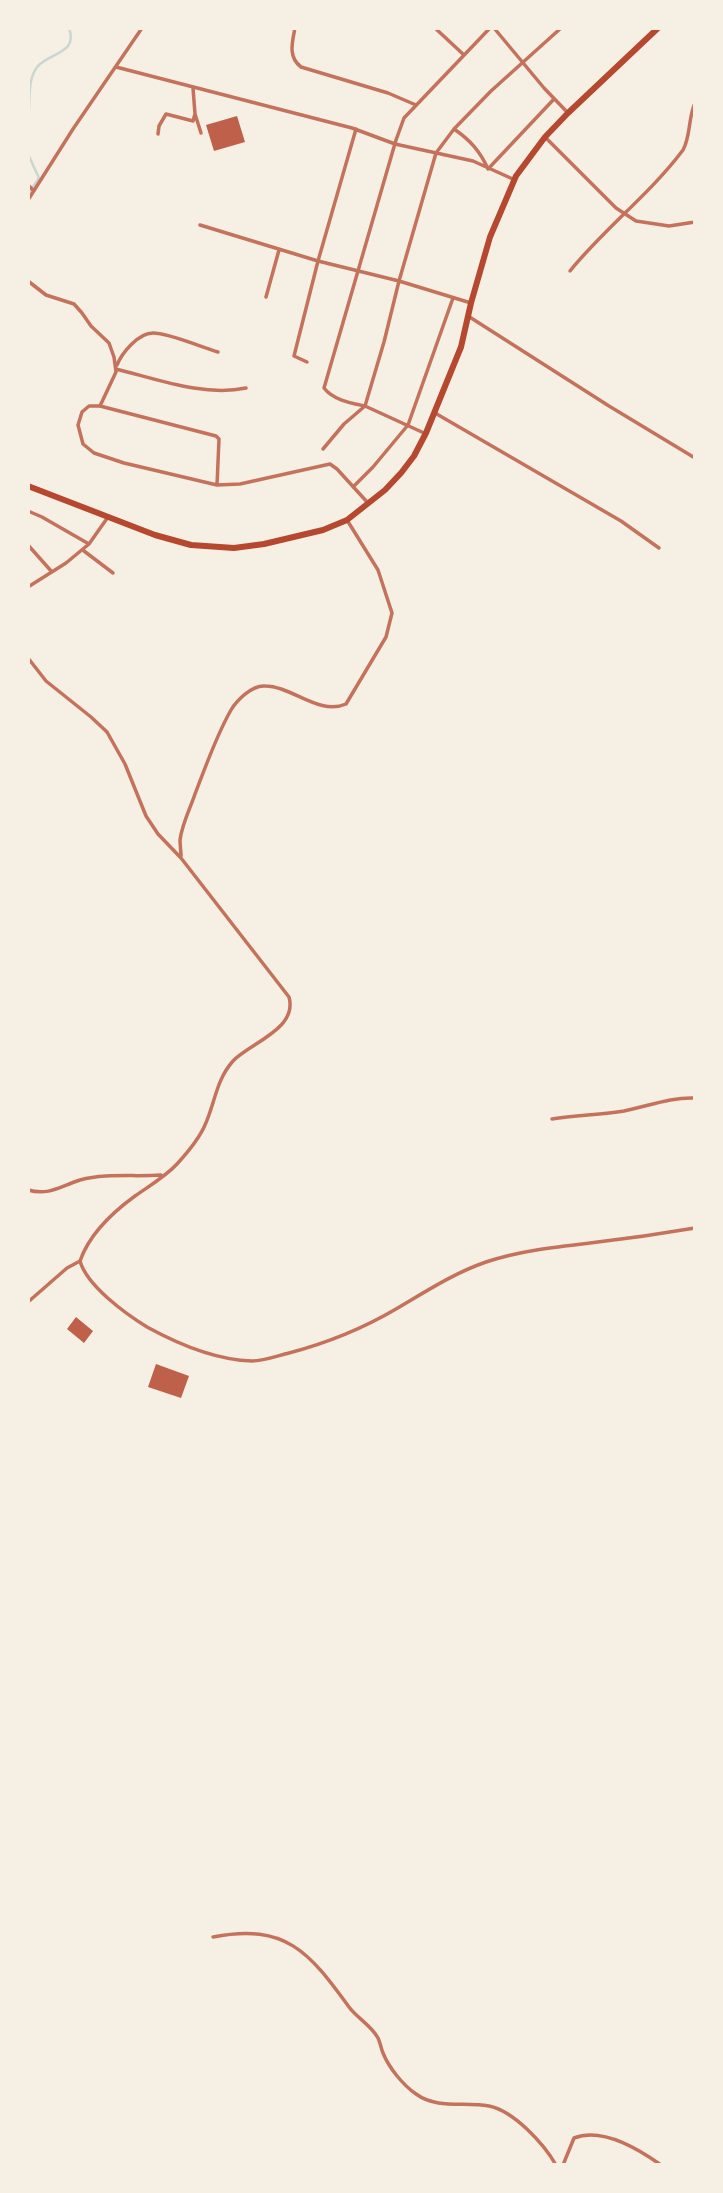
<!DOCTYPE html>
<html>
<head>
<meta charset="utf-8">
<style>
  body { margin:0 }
  #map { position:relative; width:723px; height:2193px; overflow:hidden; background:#f6efe4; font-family:"PT Sans Narrow",sans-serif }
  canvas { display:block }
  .frame { position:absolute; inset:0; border:30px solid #f6efe4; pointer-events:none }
</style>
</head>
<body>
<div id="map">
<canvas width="723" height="2193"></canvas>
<div class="frame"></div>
</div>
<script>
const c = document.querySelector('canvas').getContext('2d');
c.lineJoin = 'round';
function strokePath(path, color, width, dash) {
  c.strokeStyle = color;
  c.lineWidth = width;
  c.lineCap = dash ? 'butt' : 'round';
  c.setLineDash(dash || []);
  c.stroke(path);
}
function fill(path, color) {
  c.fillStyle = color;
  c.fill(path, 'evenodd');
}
strokePath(new Path2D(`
  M 28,119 C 31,103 26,80 38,66 C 52,52 78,53 69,28
  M 28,154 L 39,178 L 28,194`), '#c9d6d2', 2.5);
fill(new Path2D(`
  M 237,116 L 245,142 L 214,151 L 206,125 Z
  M 76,1317 L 93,1331 L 84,1343 L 67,1329 Z
  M 156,1364 L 189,1376 L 181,1398 L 148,1387 Z`), '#bf614a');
strokePath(new Path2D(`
  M 295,28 C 292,43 288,57 301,67 L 388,93 L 416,105
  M 435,28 L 464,55
  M 494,28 L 544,88 L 568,113
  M 116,67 L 352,128 L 395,144 L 473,161 L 515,180
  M 193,88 L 195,114 L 201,133
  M 356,129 L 318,261 L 399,281 L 384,342 L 365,406 L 424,433
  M 454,129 C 470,140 480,151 488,169 L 554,99
  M 158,134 L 159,126 L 166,114 L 193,121 L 195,114
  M 546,138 L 616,208 L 636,221 L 669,226 L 695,222
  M 28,185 L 34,191
  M 28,200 L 73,129 L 142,28
  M 200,225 L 318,261 L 294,356 L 307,362
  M 570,271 C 605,228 650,194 683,150 C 691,135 688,118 695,103
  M 28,281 L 46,295 L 74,304 L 82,313 L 91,326 L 109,343 L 114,357 L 116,372 L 100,406
  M 266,297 L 279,250
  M 471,303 L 399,281 L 436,153 L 454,129 L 491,91 L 561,28
  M 468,316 L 609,406 L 695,458
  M 117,365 C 122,353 138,333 153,333 C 169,333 201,347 218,352
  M 116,369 C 157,379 204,397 246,388
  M 365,406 C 351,403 333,400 324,388 L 396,140 L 404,118 L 490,28
  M 435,413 L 621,521 L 659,548
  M 323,449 L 344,424 L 365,406
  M 217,485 L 219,439 L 216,436 L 100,406 L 89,406 L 82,412 L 78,425 L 83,444 L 94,453 L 124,463 L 217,485 L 240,484 L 330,464 L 337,469 L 368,503
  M 353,487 L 373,467 L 408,425 L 453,298
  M 28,511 L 42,517 L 89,544 L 108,517
  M 28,545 L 52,572
  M 84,551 L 113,573
  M 28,587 L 66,563 L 89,544
  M 28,658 L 46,681 L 91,717 L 107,732 L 125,764 L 146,816 L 158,834 L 181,858 L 289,997 C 298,1029 250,1043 233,1061 C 216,1080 215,1103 205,1125 C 199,1139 188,1152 177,1164 C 165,1177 149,1186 135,1196 C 113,1212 89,1235 80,1261 C 87,1286 126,1314 147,1327 C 178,1344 216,1360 252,1361 C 264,1361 277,1356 289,1353 C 327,1343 362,1329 396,1309 C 425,1292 454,1273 486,1262 C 519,1251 555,1247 590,1243 C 625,1239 660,1234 695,1228
  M 181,856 C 181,851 180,845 180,840 C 182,824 190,809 195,794 C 206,766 216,736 231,710 C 237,700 252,685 265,686 C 292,686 319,716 346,704 L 386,637 L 392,613 L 378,570 L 347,520
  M 552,1119 C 576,1115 601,1115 624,1111 C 649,1106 670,1097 695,1098
  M 28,1190 C 49,1196 61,1186 80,1180 C 106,1173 135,1177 161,1175
  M 28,1302 L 67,1268 L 80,1261
  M 213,1937 C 286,1923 309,1952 349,2007 C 357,2018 371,2025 378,2038 C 380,2042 381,2048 383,2053 C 389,2068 403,2085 416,2094 C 438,2110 465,2101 489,2106 C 514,2111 544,2144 556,2165
  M 563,2165 L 574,2138 C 602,2127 640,2150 661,2165`), '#c5725c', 3.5);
strokePath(new Path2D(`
  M 28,486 L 155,535 L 191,545 L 234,548 L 264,544 L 323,530 L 347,520 L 385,490 L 401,473 L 414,456 L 426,433 L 461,347 L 471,303 L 490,237 L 516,176 L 545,137 L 568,113 L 658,28`), '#b5482f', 6);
</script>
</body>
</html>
